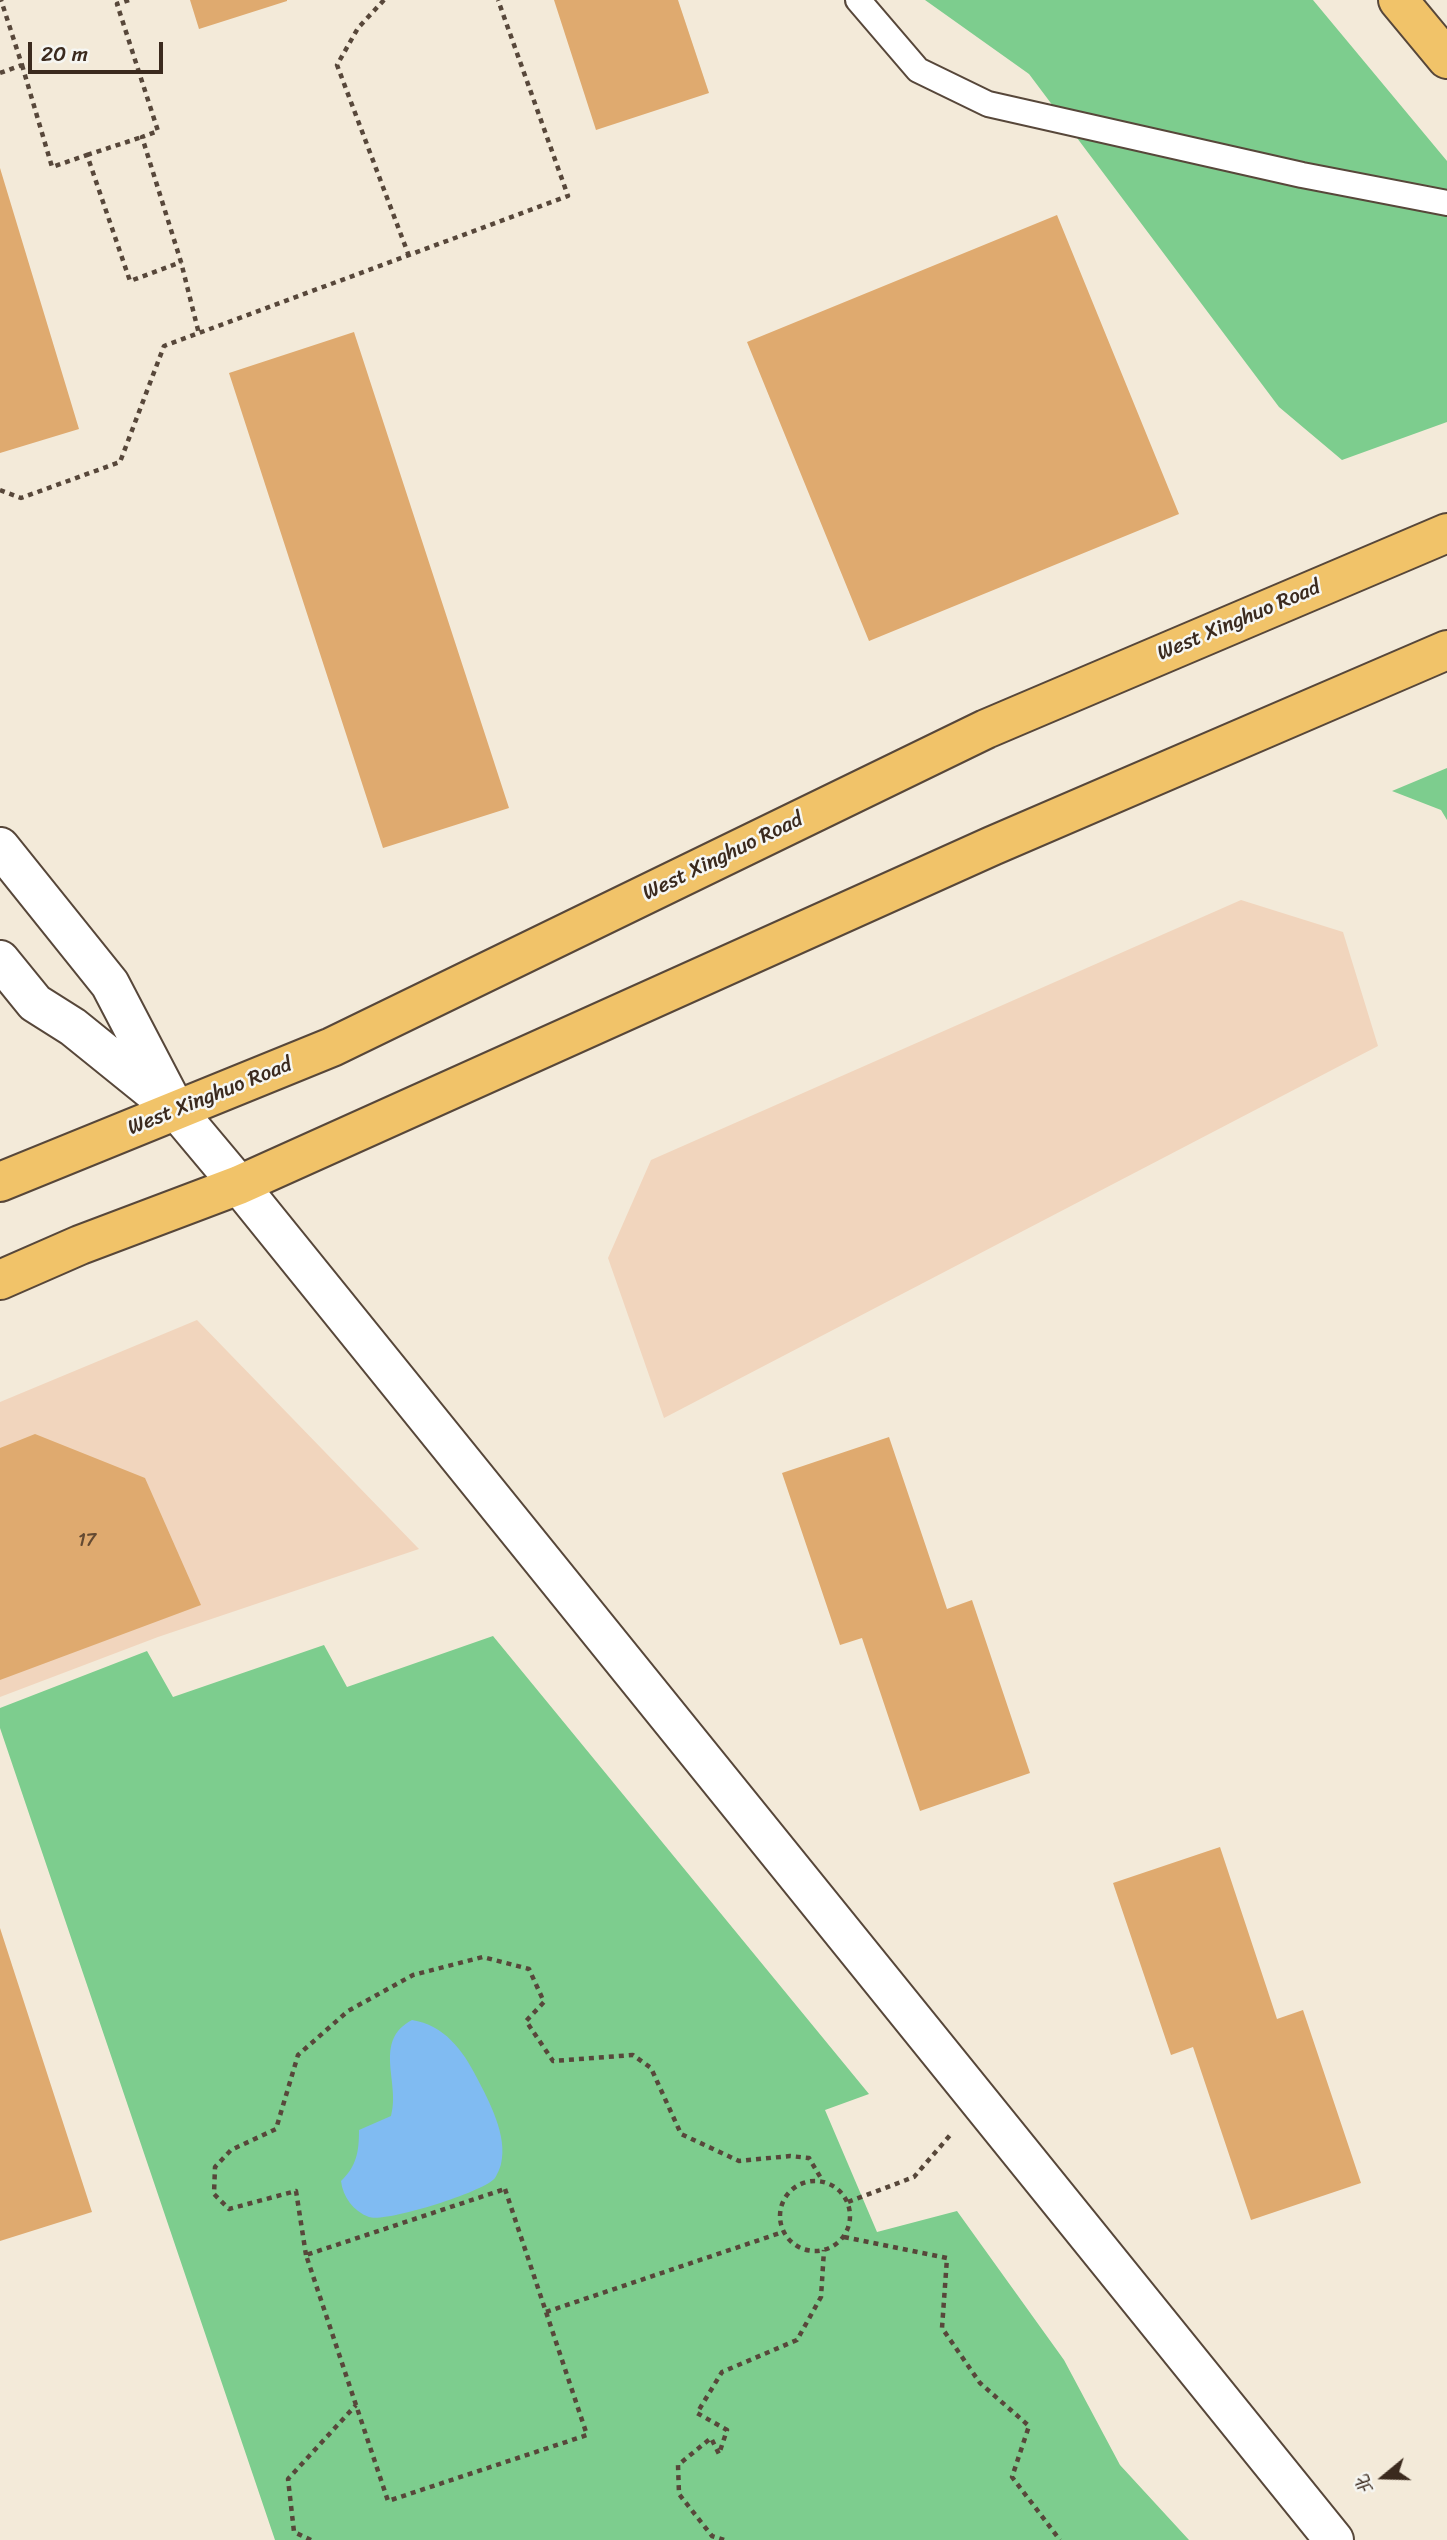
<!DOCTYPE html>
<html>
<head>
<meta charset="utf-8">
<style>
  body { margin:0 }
  #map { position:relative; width:1447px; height:2540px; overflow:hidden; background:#f3ead9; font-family:Sriracha,"LXGW WenKai TC",sans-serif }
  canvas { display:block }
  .north { position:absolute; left:1349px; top:2442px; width:70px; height:70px; -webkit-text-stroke:5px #f6f6f2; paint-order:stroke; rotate:251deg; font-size:19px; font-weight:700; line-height:28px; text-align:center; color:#3b2a1e }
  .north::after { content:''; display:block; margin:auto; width:24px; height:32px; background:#3b2a1e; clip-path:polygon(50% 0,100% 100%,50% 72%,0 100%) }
  .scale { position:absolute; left:28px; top:42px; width:135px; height:32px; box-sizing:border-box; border:4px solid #3b2a1e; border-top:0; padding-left:9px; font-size:21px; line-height:24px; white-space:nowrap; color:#3b2a1e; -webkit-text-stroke:5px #f6f6f2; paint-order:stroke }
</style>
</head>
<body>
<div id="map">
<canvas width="1447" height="2540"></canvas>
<div class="north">北</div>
<div class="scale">20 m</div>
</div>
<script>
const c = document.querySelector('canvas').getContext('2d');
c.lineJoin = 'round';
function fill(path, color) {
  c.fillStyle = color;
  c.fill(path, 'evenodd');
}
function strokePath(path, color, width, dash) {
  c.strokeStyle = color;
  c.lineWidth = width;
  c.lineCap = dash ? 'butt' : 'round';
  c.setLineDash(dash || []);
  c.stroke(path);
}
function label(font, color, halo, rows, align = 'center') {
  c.font = font + ' Sriracha,sans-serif';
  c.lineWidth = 5;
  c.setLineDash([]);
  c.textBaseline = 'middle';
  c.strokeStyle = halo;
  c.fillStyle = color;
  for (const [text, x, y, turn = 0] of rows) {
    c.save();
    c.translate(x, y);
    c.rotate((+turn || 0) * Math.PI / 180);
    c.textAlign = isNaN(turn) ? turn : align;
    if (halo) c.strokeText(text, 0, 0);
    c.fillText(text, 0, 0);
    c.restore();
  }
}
fill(new Path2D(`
  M 1241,900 L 1343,932 L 1378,1046 L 664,1418 L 608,1258 L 651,1160 Z
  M 197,1320 L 419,1549 L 158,1637 L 0,1697 L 0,1402 Z`), '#f1d5bd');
fill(new Path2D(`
  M 925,0 L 1313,0 L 1447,161 L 1447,422 L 1342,460 L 1279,407 L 1029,74 Z
  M 1447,768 L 1447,820 L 1441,810 L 1392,791 Z
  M 493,1636 L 869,2094 L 825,2110 L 877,2232 L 957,2211 L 1064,2360 L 1120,2465 L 1189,2540 L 275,2540 L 0,1728 L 0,1708 L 147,1651 L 173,1697 L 324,1645 L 347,1687 Z`), '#7dcd8e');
fill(new Path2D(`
  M 412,2020 C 444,2025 463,2050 477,2078 C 489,2101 508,2136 501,2164 C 500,2168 497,2175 495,2178 C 484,2192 385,2223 369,2217 C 353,2211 343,2197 341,2181 C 357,2166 359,2151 359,2130 L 391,2116 C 401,2083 372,2041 412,2020 Z`), '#80bbf2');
fill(new Path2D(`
  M 190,0 L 287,0 L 287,1 L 199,29 Z
  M 554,0 L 678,0 L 709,93 L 596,130 Z
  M 0,168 L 79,429 L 0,453 Z
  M 1057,215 L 1179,514 L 869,641 L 747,342 Z
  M 354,332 L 509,808 L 383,848 L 229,373 Z
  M 35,1434 L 145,1478 L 201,1605 L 0,1680 L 0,1448 Z
  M 889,1437 L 947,1609 L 972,1600 L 1030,1773 L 920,1811 L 862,1638 L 840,1645 L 782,1473 Z
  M 1220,1847 L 1277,2019 L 1303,2010 L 1361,2183 L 1251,2220 L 1193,2047 L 1171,2055 L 1113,1883 Z
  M 0,1928 L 92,2212 L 0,2241 Z`), '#dfaa6f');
const service = new Path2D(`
  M 858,0 L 918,70 L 988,104 L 1302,175 L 1447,203`);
const tertiary = new Path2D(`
  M 0,847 L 110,984 L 169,1097
  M 0,960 L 35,1003 L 73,1027 L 177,1111 L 239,1185 L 1334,2540`);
const primary = new Path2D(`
  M 1398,0 L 1447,59
  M 0,1182 L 332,1047 L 986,729 L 1447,533
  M 0,1280 L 80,1245 L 239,1185 L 992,846 L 1447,650`);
strokePath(service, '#57473a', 28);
strokePath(tertiary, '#57473a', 42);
strokePath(primary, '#57473a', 42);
strokePath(new Path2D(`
  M 129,0 L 117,4 L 158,131 L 142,137 L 181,262 L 199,334
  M 384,0 L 358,28 L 337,65 L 409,256
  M 22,65 L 52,167 L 87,155 L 130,281 L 181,262
  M 0,73 L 22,65 L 1,0
  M 87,155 L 142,137
  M 0,490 L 21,498 L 120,462 L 164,346 L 568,196 L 498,0
  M780 2216a35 35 0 1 1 70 0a35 35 0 1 1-70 0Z
  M 505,2189 L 587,2435 L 388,2501 L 306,2255 Z
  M 848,2202 L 914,2177 L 952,2133
  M 844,2237 L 947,2258 L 942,2328 L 980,2383 L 1029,2426 L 1012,2477 L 1060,2540
  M 306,2255 L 296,2191 L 229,2209 L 214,2194 L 215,2167 L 231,2150 L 276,2129 L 298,2055 L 348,2011 L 413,1975 L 483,1957 L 529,1969 L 544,2002 L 526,2021 L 553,2061 L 633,2055 L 651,2068 L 681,2134 L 739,2161 L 790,2156 L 809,2158 L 822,2180
  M 546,2312 L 783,2232
  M 311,2540 L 294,2532 L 288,2479 L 356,2405
  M 724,2540 L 712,2536 L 679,2494 L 678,2465 L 711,2438 L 719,2454 L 727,2430 L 697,2413 L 722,2372 L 797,2340 L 821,2297 L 824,2250`), '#57473a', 4.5, [5, 5]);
strokePath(service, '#fff', 24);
strokePath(tertiary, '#fff', 38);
strokePath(primary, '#f1c369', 38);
label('18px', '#644a32', null, [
  ["17",87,1541]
]);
label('21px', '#3b2a1e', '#f6f6f2', [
  ["West Xinghuo Road",1239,621,-23],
  ["West Xinghuo Road",723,857,-26],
  ["West Xinghuo Road",210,1097,-22]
]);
</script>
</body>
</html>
